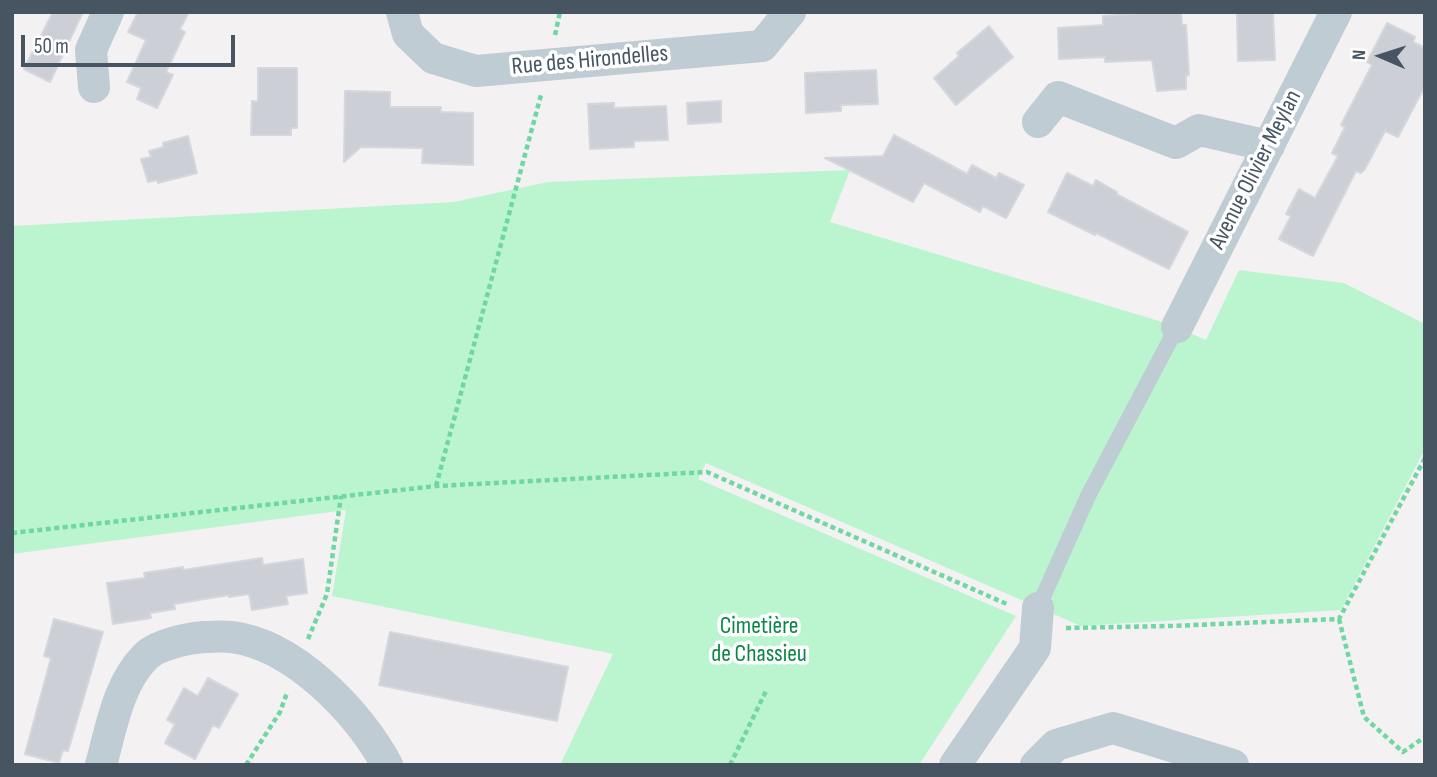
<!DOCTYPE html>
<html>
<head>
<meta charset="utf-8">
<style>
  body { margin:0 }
  #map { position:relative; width:1437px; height:777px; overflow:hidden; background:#f3f1f1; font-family:"Sofia Sans Condensed",sans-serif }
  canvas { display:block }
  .frame { position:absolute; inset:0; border:14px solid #465561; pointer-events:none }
  .north { position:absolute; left:1346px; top:21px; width:70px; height:70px; -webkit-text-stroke:5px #fff; paint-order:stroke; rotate:273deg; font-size:19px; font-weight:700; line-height:28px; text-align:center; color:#465561 }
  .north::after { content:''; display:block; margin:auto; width:24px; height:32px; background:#465561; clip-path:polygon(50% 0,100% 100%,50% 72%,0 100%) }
  .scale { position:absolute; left:21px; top:35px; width:214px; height:32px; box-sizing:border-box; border:4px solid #465561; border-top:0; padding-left:9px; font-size:21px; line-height:24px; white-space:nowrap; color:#465561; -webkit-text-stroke:5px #fff; paint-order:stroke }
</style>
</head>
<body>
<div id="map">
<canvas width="1437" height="777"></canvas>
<div class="frame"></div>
<div class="north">N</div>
<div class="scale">50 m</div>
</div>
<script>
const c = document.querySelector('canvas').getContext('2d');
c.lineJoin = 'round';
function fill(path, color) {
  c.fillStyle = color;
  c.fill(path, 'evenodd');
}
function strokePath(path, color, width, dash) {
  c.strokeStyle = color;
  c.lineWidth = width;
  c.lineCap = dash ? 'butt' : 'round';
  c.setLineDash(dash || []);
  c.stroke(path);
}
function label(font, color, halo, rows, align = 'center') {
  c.font = font + ' "Sofia Sans Condensed",sans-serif';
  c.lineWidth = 7;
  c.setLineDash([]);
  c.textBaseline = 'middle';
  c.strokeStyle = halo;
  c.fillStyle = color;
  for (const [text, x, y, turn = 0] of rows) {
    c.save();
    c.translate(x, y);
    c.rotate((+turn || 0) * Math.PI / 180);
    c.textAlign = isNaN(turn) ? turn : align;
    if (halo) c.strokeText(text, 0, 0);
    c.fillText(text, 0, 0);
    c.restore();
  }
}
fill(new Path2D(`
  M 850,170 L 830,222 L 1169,324 L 1206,340 L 1239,270 L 1344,283 L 1425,324 L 1425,449 L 1341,610 L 1081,626 L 706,463 L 698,479 L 1016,616 L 919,765 L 560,765 L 613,654 L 332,596 L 346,510 L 12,554 L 12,226 L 454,202 L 548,182 Z`), '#bbf5d0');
const building = new Path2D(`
  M 53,12 L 83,12 L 50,82 L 24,69 Z
  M 138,12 L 189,12 L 180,29 L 185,32 L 166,72 L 173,75 L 157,108 L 137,99 L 141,88 L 127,82 L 146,40 L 128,32 Z
  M 1156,12 L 1181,12 L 1182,25 L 1186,25 L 1189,75 L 1186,76 L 1186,89 L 1157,91 L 1152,60 L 1105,62 L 1105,57 L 1059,59 L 1058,28 L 1103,25 L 1103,16 Z
  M 1237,12 L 1273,12 L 1275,60 L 1238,61 Z
  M 1387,23 L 1415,37 L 1413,42 L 1425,48 L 1425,86 L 1398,137 L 1385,131 L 1365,169 L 1361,173 L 1356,171 L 1313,256 L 1279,239 L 1291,216 L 1286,214 L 1299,189 L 1315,198 L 1338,156 L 1332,153 L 1345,127 L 1341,125 L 1372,65 L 1367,62 Z
  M 989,26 L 1013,57 L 956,105 L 934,78 L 959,56 L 957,53 Z
  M 258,68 L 297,68 L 297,128 L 291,128 L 291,135 L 251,135 L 252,101 L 258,102 Z
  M 876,70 L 878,104 L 841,105 L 841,111 L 806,113 L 805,73 Z
  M 345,91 L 390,92 L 390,107 L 441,107 L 441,112 L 473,113 L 473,165 L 422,163 L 423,148 L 361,147 L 344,162 Z
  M 721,101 L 721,122 L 688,124 L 687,103 Z
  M 614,103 L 614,108 L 666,106 L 668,140 L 634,141 L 634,147 L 590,149 L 588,104 Z
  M 894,135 L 967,174 L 972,165 L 996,178 L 999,173 L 1024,185 L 1006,218 L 983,206 L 980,212 L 924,183 L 913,202 L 825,158 L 883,156 Z
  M 188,136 L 197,173 L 158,183 L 157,180 L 148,182 L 141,159 L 151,157 L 149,151 L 164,147 L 163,143 Z
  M 1067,173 L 1093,186 L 1096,180 L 1117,192 L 1116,194 L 1188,232 L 1169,269 L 1096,233 L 1095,235 L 1048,212 Z
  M 262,558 L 263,565 L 303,559 L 307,593 L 286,596 L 288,604 L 252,610 L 249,594 L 229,597 L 229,595 L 174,604 L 175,609 L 150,613 L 151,618 L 113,624 L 107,583 L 145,578 L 144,573 L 183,567 L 183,570 Z
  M 54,619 L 103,632 L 68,751 L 63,750 L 59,763 L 25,754 L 51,658 L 44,656 Z
  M 390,632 L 568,667 L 557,721 L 379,685 Z
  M 208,678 L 238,694 L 219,728 L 213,725 L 195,759 L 165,743 L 175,724 L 167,720 L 184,688 L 198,696 Z`);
fill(building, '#ccd0d6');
strokePath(building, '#d4d7dd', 2);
strokePath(new Path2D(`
  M 555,35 L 560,12
  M 436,486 L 541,95
  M 12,533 L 436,486 L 707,472 L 1009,605
  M 1339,619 L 1364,717 L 1403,752 L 1425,737
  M 1066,628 L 1170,626 L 1339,619 L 1425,458
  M 308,639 L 327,594 L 341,496
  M 246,765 L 280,712 L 287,693
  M 730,765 L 767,689`), '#6fd7a1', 4.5, [5, 3.5]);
strokePath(new Path2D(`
  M 1038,608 L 1088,496 L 1177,327`), '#c0ccd4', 16);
strokePath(new Path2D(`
  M 402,12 L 408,34 L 433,58 L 476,71 L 762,46 L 790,12
  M 94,87 L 91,50 L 108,12
  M 1038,122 L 1058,97 L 1176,143 L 1199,130 L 1269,146
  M 1177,327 L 1336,12
  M 101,765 C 111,729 118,684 145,657 C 156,645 188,638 204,637 C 213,637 222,636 231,637 C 293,644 359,712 387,765
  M 955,765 L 1035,648 L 1038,608
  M 1036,765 L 1056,745 L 1113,728 L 1233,765`), '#c0ccd4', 32);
label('24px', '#465561', '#fff', [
  ["Rue des Hirondelles",590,61,-5],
  ["Avenue Olivier Meylan",1256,170,-63]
]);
label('24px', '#0c8746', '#fff', [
  ["Cimetière",759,627],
  ["de Chassieu",759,655]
]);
</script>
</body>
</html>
